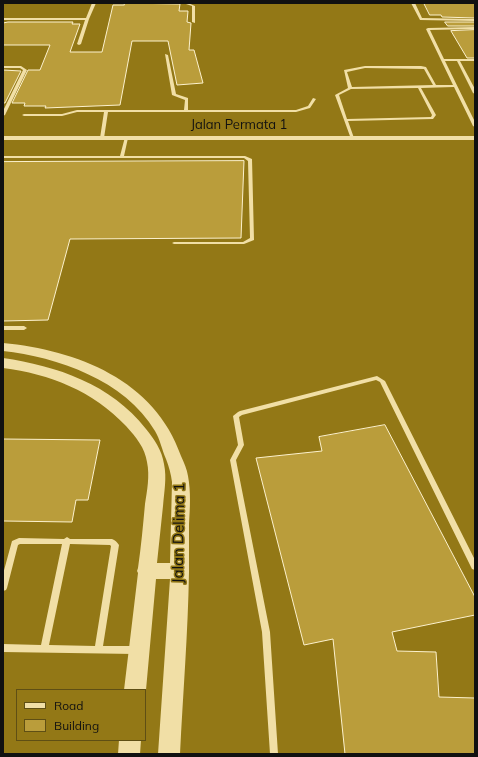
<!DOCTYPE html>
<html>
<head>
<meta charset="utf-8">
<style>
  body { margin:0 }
  #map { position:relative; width:478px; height:757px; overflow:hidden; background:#937816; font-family:Mulish,sans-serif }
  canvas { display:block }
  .frame { position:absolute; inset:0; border:4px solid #111; pointer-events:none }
  .legend { position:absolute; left:16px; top:689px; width:130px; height:52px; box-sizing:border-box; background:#937816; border:1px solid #5f4f14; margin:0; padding:5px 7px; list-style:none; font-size:12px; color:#111 }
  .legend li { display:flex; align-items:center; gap:8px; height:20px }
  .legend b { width:20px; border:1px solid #5f4f14 }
</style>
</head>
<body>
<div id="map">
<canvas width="478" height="757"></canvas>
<div class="frame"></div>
<ul class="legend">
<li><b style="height:5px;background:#f1dfa6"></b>Road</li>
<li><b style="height:11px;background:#ba9d3b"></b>Building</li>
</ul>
</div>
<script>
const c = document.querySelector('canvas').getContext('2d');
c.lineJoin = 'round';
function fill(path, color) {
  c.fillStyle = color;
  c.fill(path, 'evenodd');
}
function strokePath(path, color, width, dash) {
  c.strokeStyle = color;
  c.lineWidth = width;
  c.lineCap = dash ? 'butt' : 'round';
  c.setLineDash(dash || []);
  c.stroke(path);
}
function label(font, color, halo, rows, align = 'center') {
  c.font = font + ' Mulish,sans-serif';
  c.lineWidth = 3;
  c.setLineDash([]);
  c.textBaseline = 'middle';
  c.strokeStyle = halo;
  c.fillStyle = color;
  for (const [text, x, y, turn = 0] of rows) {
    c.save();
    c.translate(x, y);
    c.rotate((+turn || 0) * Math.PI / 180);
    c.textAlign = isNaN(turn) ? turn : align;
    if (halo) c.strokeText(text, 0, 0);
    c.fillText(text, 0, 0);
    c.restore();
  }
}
const building = new Path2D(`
  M 124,3 L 180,4 L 179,11 L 188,11 L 187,22 L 191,23 L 189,50 L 194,50 L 203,83 L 177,85 L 168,41 L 132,41 L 120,105 L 45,108 L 46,106 L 24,106 L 25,103 L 12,103 L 28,70 L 40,70 L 50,45 L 3,45 L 3,23 L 8,22 L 73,22 L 72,24 L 80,24 L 70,52 L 102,52 L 113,5 L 124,5 Z
  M 424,3 L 475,3 L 475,18 L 442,17 L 441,15 L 430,15 Z
  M 445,22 L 475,22 L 475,26 L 448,26 Z
  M 475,30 L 475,58 L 467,58 L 451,31 Z
  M 3,70 L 21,71 L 5,103 L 3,103 Z
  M 244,161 L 241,238 L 70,239 L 48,320 L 3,321 L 3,162 Z
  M 385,425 L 475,597 L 475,615 L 392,632 L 397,651 L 436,652 L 439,697 L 475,698 L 475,754 L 345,754 L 333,639 L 304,645 L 256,458 L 322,451 L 319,437 Z
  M 3,439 L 100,440 L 88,500 L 76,500 L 72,522 L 3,521 Z`);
fill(building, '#ba9d3b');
strokePath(building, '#fcf1cd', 1);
fill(new Path2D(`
  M 92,3 L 96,3 L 89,19 L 81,44 L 79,45 L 77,44 L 85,20 L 3,20 L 3,18 L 86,18 Z
  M 183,3 L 188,3 L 195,6 L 195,23 L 192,22 L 192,6 Z
  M 411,3 L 415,3 L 422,18 L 475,19 L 475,21 L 420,20 Z
  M 475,27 L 475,29 L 430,30 L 444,59 L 475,59 L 475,61 L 460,61 L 475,89 L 475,94 L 473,93 L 457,61 L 445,61 L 475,122 L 475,127 L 473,126 L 454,87 L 421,88 L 436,115 L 433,119 L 348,121 L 354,138 L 351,139 L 335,95 L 348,88 L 344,70 L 365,66 L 421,66 L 426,67 L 436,85 L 453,85 L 426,29 L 428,28 ZM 365,68 L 424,69 L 433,85 L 352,87 L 347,72 ZM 418,88 L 432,115 L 431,117 L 347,119 L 339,95 L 351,89 Z
  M 165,54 L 168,55 L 176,94 L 188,98 L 188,110 L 296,110 L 308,106 L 313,98 L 316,99 L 310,108 L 296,112 L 108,112 L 104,138 L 102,139 L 100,138 L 104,112 L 77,112 L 62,116 L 24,116 L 22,115 L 24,114 L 62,114 L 77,110 L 184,110 L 185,100 L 172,95 Z
  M 3,66 L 21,66 L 27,70 L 5,115 L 3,116 L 3,111 L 23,70 L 20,68 L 3,68 Z
  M 125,137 L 128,138 L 124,156 L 245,156 L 252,159 L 254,240 L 244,244 L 174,244 L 172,243 L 174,242 L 243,242 L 250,238 L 248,161 L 244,158 L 3,158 L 3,156 L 120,156 Z
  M 3,326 L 24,326 L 27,328 L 24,330 L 3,330 Z
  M 377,376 L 385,381 L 475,560 L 475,570 L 472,569 L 471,567 L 380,382 L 376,380 L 242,415 L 239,417 L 244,445 L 236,460 L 270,632 L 278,754 L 270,754 L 262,632 L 230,460 L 238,445 L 233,416 L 238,412 L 240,411 Z
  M 67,537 L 70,539 L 112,539 C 115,540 117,542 119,545 L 103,646 L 135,646 L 138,647 L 139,650 L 138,653 L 135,654 L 3,652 L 3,644 L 41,645 L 62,544 L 20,544 L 18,545 L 7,588 L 6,590 L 3,591 L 3,574 L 12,541 L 19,538 L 64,539 ZM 70,544 L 110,545 L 111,546 L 95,646 L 49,645 Z`), '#f1dfa6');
fill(new Path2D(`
  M 3,136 L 475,136 L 475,140 L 3,140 Z`), '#f1dfa6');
fill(new Path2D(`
  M 3,343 C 77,350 155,380 181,456 C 184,463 187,469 188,476 C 191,492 190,508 189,524 C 189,540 189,557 189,572 C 188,633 183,693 180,754 L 158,754 L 170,579 L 156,579 L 146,690 L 145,691 L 145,690 L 124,690 L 138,573 L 137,571 L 138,568 C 141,547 143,526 145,504 C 147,491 150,476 147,462 C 145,448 136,437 126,426 C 93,391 50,374 3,368 L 3,358 C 57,366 111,384 146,429 C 154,439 162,450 164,464 C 167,478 164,492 163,506 C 161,525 159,544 157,563 L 170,563 L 172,482 C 171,474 169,467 166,459 C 162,450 160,439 155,431 C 125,380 57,357 3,351 Z
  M 119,740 L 141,740 L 140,754 L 118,754 Z`), '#f1dfa6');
label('13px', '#111', '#937816', [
  ["Jalan Permata 1",239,125]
]);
label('15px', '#111', '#937816', [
  ["Jalan Delima 1",179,533,-89]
]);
</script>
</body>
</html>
